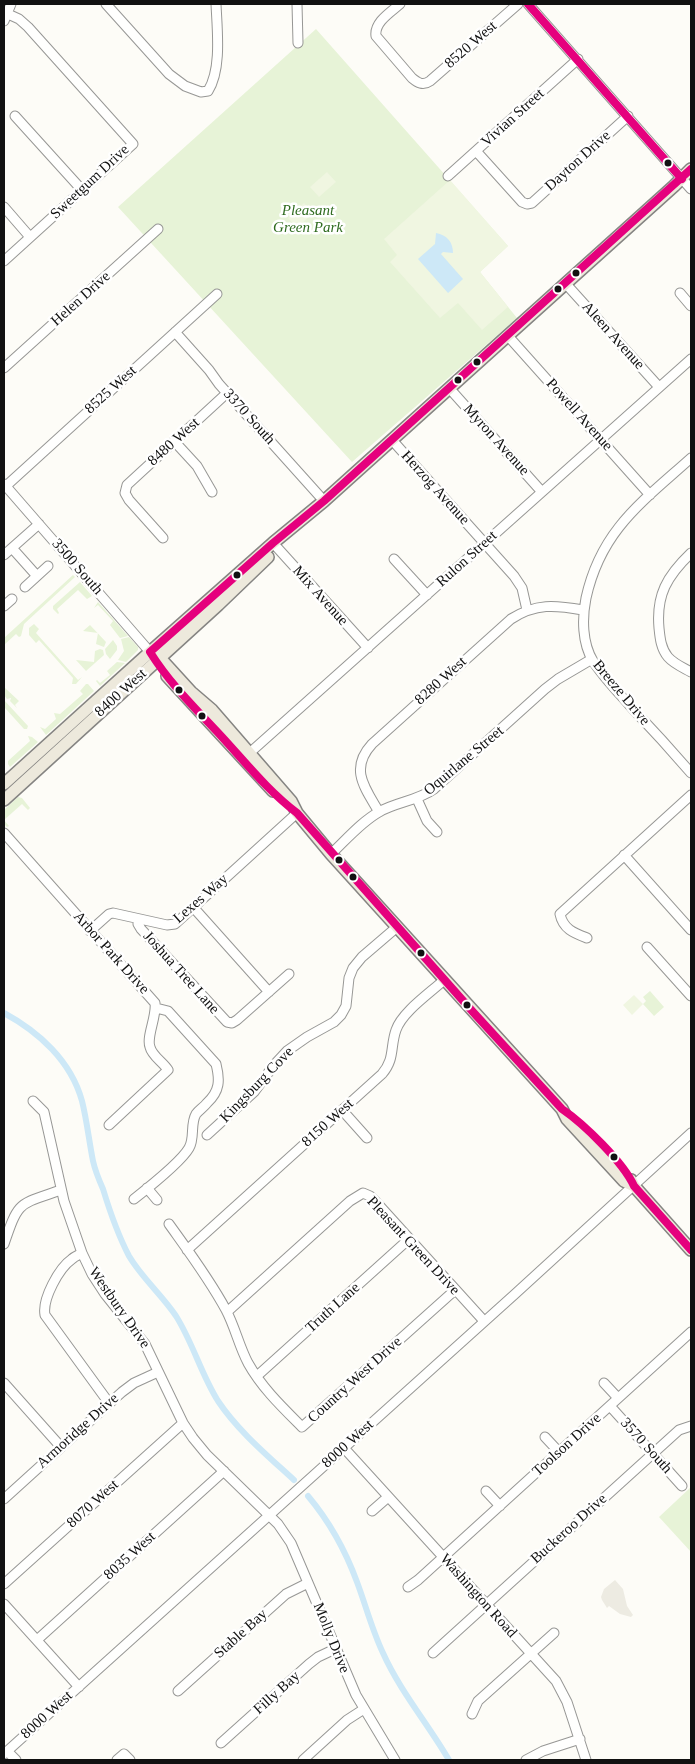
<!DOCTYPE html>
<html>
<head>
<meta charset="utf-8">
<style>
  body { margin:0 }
  #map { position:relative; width:695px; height:1764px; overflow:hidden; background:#fdfcf7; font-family:"Times New Roman",serif }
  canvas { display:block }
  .frame { position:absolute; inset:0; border:5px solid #111; pointer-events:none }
</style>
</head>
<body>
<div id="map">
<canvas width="695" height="1764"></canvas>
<div class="frame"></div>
</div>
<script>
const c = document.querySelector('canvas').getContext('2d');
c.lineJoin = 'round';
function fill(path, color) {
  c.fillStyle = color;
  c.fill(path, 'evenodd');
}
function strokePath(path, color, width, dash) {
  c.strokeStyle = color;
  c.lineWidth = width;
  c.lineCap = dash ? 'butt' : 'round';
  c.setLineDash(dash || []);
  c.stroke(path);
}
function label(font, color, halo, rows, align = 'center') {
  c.font = font + ' "Times New Roman",serif';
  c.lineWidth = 5;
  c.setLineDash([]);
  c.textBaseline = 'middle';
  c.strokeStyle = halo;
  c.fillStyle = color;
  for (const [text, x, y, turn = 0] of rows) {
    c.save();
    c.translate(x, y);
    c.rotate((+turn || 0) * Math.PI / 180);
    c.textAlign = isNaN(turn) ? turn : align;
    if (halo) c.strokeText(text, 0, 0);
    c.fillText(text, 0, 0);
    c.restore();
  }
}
fill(new Path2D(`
  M 316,29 L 508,246 L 480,272 L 517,318 L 352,462 L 118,207 Z
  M 73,575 L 75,577 L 24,624 L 21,636 L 19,637 L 16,634 L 4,645 L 4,638 Z
  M 80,582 L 92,596 L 87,599 L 78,590 L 57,609 L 59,613 L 58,614 L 53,609 L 53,606 Z
  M 98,602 L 128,636 L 120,638 L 110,625 L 113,621 L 98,605 L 94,608 Z
  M 34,624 L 39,629 L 36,633 L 78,680 L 82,677 L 76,684 L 72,684 L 73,678 L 39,640 L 36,643 L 29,635 L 29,628 Z
  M 90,625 L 106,642 L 104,647 L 96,644 L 98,633 L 83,631 Z
  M 129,637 L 138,647 L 138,650 L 126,662 L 118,660 L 124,651 L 121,639 Z
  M 113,640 L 117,646 L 117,650 L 110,659 L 106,654 L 105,649 Z
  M 100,649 L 103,650 L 104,655 L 86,671 L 76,660 L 94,662 L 95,651 Z
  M 117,662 L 125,663 L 100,686 L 96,681 L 97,680 L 100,683 L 110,675 L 107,671 Z
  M 86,684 L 88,684 L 94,691 L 46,735 L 40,727 L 45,729 L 56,719 L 54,713 L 60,714 L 83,694 L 80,691 Z
  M 4,687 L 19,701 L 15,705 L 17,708 L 10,701 L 11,698 L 7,699 L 4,695 Z
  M 4,700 L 28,726 L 27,729 L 24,729 L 5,708 Z
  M 28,736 L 32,737 L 38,742 L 10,767 L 8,764 L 8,761 L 30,741 Z
  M 18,797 L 22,798 L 30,808 L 28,810 L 22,804 L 4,820 L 9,826 L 7,827 L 4,824 L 4,810 Z
  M 650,991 L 664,1007 L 654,1016 L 643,1004 L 646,1001 L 643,997 Z
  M 691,1487 L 691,1552 L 659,1517 Z`), '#e7f3d7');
fill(new Path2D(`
  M 327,172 L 336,182 L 319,197 L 310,187 Z
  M 450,180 L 508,246 L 480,272 L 508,307 L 482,330 L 458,303 L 440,318 L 390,262 L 397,255 L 384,239 Z
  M 304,203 L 313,213 L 297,228 L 288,218 Z
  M 634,995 L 643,1004 L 632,1015 L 623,1005 Z`), '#f0f6e1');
fill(new Path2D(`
  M 615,1580 L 623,1589 L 627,1606 L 633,1615 L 631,1617 L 620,1614 L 609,1606 L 607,1608 L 602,1600 L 601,1597 L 604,1589 Z`), '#edebe2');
fill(new Path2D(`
  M 436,233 C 447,235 453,242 453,253 L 443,252 L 441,254 L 463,279 L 448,293 L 418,259 L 435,244 Z`), '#cde8f7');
strokePath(new Path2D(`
  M 4,1013 C 39,1032 71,1061 82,1101 C 87,1121 89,1141 93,1161 C 95,1170 99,1180 103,1189 C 110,1212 118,1235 129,1256 C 142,1278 162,1295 176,1316 C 193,1343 201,1374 218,1401 C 238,1431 268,1456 294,1480
  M 308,1496 C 329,1521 346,1552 357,1582 C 366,1606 372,1630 383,1653 C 400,1691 428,1724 449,1760`), '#cde8f7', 6);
const minor = new Path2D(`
  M 106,4 L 169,74 L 185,86 L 201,92 L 208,91 C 222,69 217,29 216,4
  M 297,4 L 298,43
  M 400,4 C 391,12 374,22 376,36 L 412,78 C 418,83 423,86 430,81 L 518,4
  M 528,4 L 691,189
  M 4,21 L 11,4
  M 15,116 L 82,190
  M 476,151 L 522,202 L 527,204 L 532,203 L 628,116
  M 448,176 L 578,59
  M 4,207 L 30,237
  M 4,261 L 133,144 L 28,27 L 19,19 L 8,14
  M 566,284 L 659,387
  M 680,293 L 691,306
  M 175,332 L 209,370 L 219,384 L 324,501
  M 508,336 L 650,495
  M 4,368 L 158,229
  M 450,389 L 542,492
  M 392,440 L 514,576 L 522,588 L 527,610
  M 174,441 L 197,466 L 212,492
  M 691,458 C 642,502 601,530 586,598 C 582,618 582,643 593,661 C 604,678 619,693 632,708 C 652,729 672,751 691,773
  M 4,484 L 150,652
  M 6,486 L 217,294
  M 163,538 L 129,500 L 125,493 L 127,485 L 227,393
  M 273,543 L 368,648
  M 12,548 L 37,576
  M 691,553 C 667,576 656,595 659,628 C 660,638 661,649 668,657 C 674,664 684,668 691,672
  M 4,555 L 39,524
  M 394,559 L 427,595
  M 25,587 L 48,566
  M 4,606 L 12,599
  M 245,757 L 691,359
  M 417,799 L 427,821 L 437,832
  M 379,812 C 365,788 349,769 372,744 L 511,619 C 536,603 555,605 583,610
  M 4,833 L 155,1003 C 157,1016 146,1037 150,1047 C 152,1056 163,1062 168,1070 L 109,1125
  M 331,854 C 346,840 361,822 379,812 C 396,802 417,801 434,789 L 545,689 L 558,679 L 592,659
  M 624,855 L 691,930
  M 193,907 L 269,992
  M 138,919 L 138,924 L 141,929 L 227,1022 L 232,1023 L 237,1020 L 289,974
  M 90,931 L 109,914 L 113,913 L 167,925 L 175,924 L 297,813
  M 587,938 C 574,933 563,929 560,914 L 691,795
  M 647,947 L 691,996
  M 33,1101 L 44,1112 L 64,1201 L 82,1253 L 92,1274 L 105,1294 L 145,1344 L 183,1423 L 193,1438 L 207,1455 L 278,1524 L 291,1543 L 356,1695 L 395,1760
  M 342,1110 L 367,1138
  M 207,1135 L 254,1092 L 274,1065 L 287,1051 L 307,1037 L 334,1022 L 341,1015 L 346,1006 L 349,978 L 353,968 L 362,957 L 397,927
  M 147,1188 L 157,1200
  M 134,1199 C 148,1188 181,1162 189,1148 C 195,1138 190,1124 196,1114 C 199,1110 204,1107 207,1103 C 220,1091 220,1080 216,1064 L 168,1011 L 156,1008
  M 169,1224 C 189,1252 210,1280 226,1310 C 235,1327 239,1346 248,1363 C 262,1388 282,1407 302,1427 L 455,1290
  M 4,1244 C 19,1200 18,1205 61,1190
  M 187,1250 L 382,1074 C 395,1059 390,1047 396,1030 C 402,1012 430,993 444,980
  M 82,1253 C 79,1255 75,1256 72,1259 C 59,1268 42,1299 45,1315 L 109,1403
  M 227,1312 L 350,1201 L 363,1193 L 370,1196 L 377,1203 L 484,1321
  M 257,1376 L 409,1239
  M 4,1383 L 61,1447
  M 604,1383 L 618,1398
  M 610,1406 L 682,1486
  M 545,1437 L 559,1452
  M 344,1448 L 556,1681 L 567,1702 L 586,1760
  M 486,1491 L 500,1506
  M 4,1499 L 122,1392 L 134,1383 L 158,1372
  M 372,1511 L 388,1497
  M 4,1584 L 183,1423
  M 408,1587 L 418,1580 L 691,1332
  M 4,1604 L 79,1687
  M 37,1640 L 224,1471
  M 433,1653 L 679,1430 L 691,1426
  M 178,1691 L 286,1594 L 308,1583
  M 472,1714 L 478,1701 L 554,1633
  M 221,1743 L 309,1664 L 318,1657 L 335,1649
  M 7,1751 L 16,1760
  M 4,1754 L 515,1294 L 691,1133
  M 117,1760 L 124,1754 L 130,1760
  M 303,1760 L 347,1720 L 364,1709
  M 526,1760 L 543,1751 L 580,1739`);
const major = new Path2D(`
  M 150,652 L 160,658 L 191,692 L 212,710 L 291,801 L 297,813 L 331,854 L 562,1109 L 567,1119 L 624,1181 L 634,1186
  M 167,676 L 273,791
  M 4,784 L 150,652 L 273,543 L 324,501 L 674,186 L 691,169
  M 4,800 L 218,605 L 268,557
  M 631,1180 L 634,1186 L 691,1250`);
strokePath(minor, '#979795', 11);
strokePath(major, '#858482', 14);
strokePath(minor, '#fffffe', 9);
strokePath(major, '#ede9dc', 11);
strokePath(new Path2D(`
  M 528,4 L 682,179
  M 691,169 L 324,501 L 273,543 L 150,652 C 170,684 196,709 222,737 C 246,763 268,791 297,813 L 473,1012 L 562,1109 C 584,1124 623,1162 634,1186 L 691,1250`), '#e5007d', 8);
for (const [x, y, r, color] of [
  [668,163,4.5,"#111"],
  [576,273,4.5,"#111"],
  [558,289,4.5,"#111"],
  [477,362,4.5,"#111"],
  [458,380,4.5,"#111"],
  [237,575,4.5,"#111"],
  [179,690,4.5,"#111"],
  [202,716,4.5,"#111"],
  [339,860,4.5,"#111"],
  [353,877,4.5,"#111"],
  [421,953,4.5,"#111"],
  [467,1005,4.5,"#111"],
  [614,1157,4.5,"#111"]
]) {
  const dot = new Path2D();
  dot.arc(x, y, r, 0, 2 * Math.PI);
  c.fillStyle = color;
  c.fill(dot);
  strokePath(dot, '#fff', 2);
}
label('15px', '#111', '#fff', [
  ["8520 West",471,45,-41],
  ["Vivian Street",513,118,-42],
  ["Dayton Drive",578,161,-42],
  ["Sweetgum Drive",90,182,-43],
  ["Helen Drive",81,299,-42],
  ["Aleen Avenue",613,336,48],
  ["8525 West",111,390,-42],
  ["Powell Avenue",579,415,48],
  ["3370 South",249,417,48],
  ["Myron Avenue",496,440,48],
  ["8480 West",174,442,-42],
  ["Herzog Avenue",435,488,48],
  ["Rulon Street",467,559,-42],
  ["3500 South",77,567,49],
  ["Mix Avenue",320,596,48],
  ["8280 West",441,681,-42],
  ["8400 West",121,693,-42],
  ["Breeze Drive",621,693,50],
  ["Oquirlane Street",464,761,-40],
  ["Lexes Way",201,899,-41],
  ["Arbor Park Drive",111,953,48],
  ["Joshua Tree Lane",181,973,48],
  ["Kingsburg Cove",257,1085,-46],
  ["8150 West",328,1123,-42],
  ["Pleasant Green Drive",413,1246,47],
  ["Westbury Drive",119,1308,55],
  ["Truth Lane",333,1308,-42],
  ["Country West Drive",355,1380,-42],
  ["Armoridge Drive",78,1431,-42],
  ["8000 West",348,1444,-42],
  ["Toolson Drive",567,1445,-42],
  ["3570 South",646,1446,48],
  ["8070 West",93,1504,-42],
  ["Buckeroo Drive",569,1529,-42],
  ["8035 West",130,1556,-42],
  ["Washington Road",478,1596,48],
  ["Stable Bay",241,1634,-42],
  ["Molly Drive",331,1638,68],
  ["Filly Bay",277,1693,-42],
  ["8000 West",47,1715,-42]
]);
label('italic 15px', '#2f6b1f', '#fff', [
  ["Pleasant",308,211],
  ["Green Park",308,228]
]);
</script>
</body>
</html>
